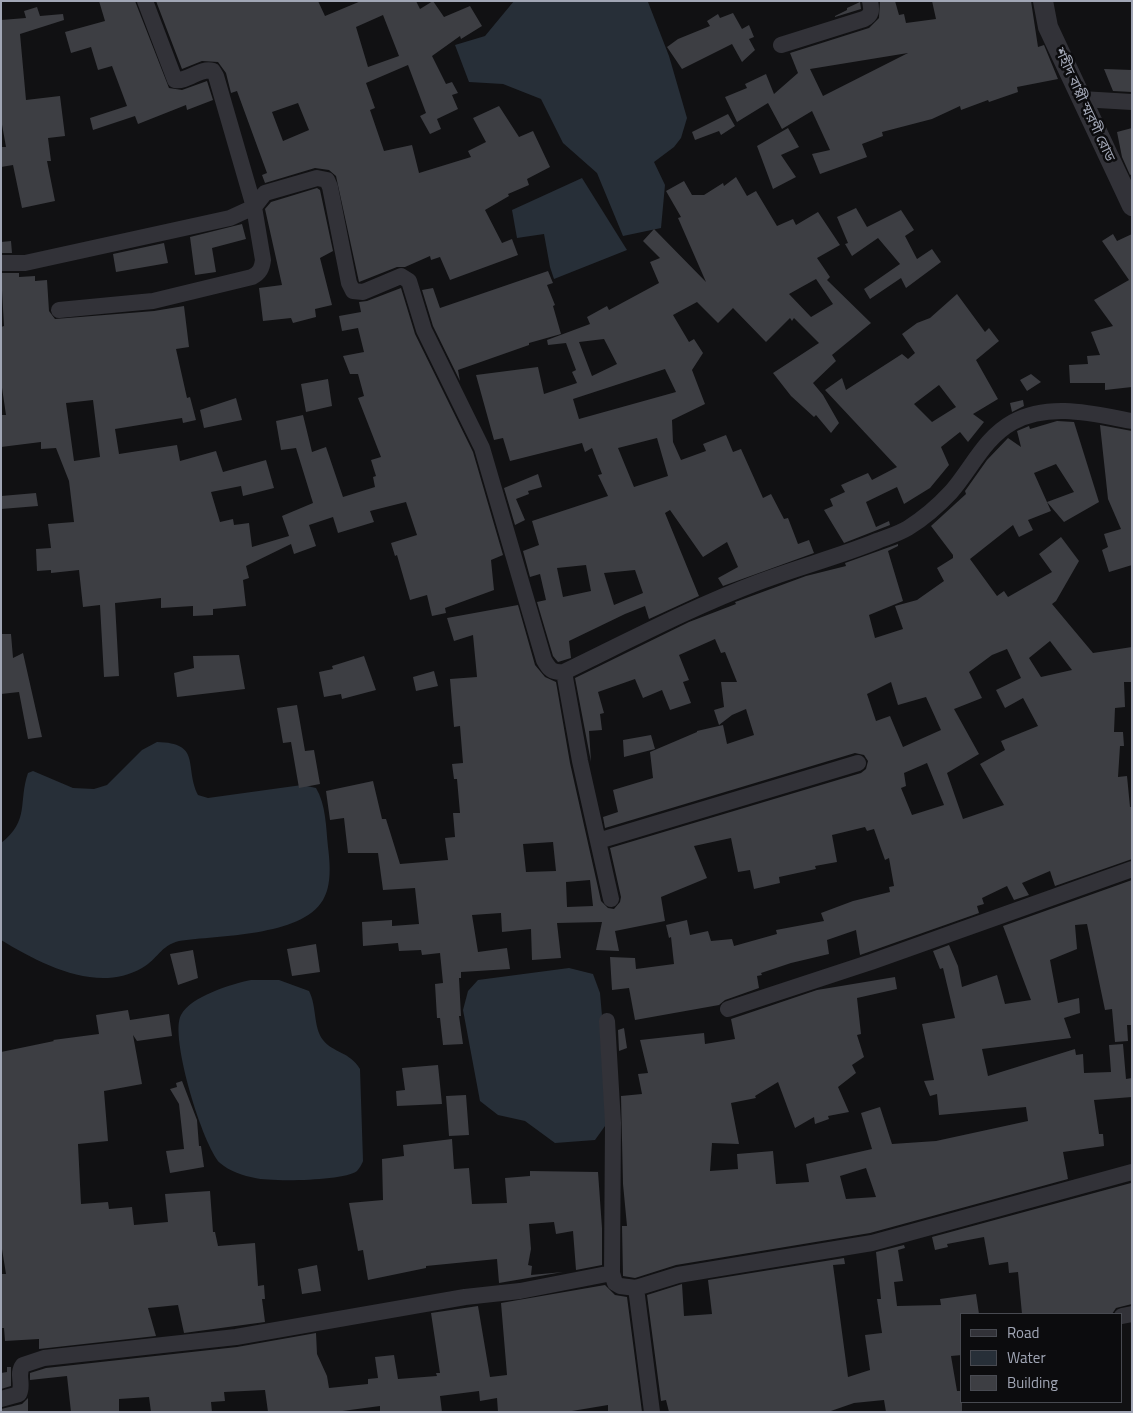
<!DOCTYPE html>
<html>
<head>
<meta charset="utf-8">
<style>
  body { margin:0 }
  #map { position:relative; width:1133px; height:1413px; overflow:hidden; background:#111113; font-family:"Titillium Web",sans-serif }
  canvas { display:block }
  .frame { position:absolute; inset:0; border:2px solid #a1a6b5; pointer-events:none }
  .legend { position:absolute; left:960px; top:1313px; width:162px; height:90px; box-sizing:border-box; background:#0c0c0e; border:1px solid #484a51; margin:0; padding:6px 9px; list-style:none; font-size:15px; color:#a1a6b5 }
  .legend li { display:flex; align-items:center; gap:10px; height:25px }
  .legend b { width:25px; border:1px solid #484a51 }
</style>
</head>
<body>
<div id="map">
<canvas width="1133" height="1413"></canvas>
<div class="frame"></div>
<ul class="legend">
<li><b style="height:6px;background:#323238"></b>Road</li>
<li><b style="height:14px;background:#272f38"></b>Water</li>
<li><b style="height:14px;background:#3d3e43"></b>Building</li>
</ul>
</div>
<script>
const c = document.querySelector('canvas').getContext('2d');
c.lineJoin = 'round';
function fill(path, color) {
  c.fillStyle = color;
  c.fill(path, 'evenodd');
}
function strokePath(path, color, width, dash) {
  c.strokeStyle = color;
  c.lineWidth = width;
  c.lineCap = dash ? 'butt' : 'round';
  c.setLineDash(dash || []);
  c.stroke(path);
}
function label(font, color, halo, rows, align = 'center') {
  c.font = font + ' "Titillium Web","Noto Sans Bengali",sans-serif';
  c.lineWidth = 5;
  c.setLineDash([]);
  c.textBaseline = 'middle';
  c.strokeStyle = halo;
  c.fillStyle = color;
  for (const [text, x, y, turn = 0] of rows) {
    c.save();
    c.translate(x, y);
    c.rotate((+turn || 0) * Math.PI / 180);
    c.textAlign = isNaN(turn) ? turn : align;
    if (halo) c.strokeText(text, 0, 0);
    c.fillText(text, 0, 0);
    c.restore();
  }
}
fill(new Path2D(`
  M 514,1 L 648,2 L 669,56 L 687,118 L 681,138 L 674,147 L 654,162 L 665,185 L 661,228 L 623,236 L 597,173 L 563,143 L 541,99 L 503,84 L 469,82 L 455,45 L 485,36 Z
  M 582,178 L 627,250 L 554,279 L 550,267 L 544,234 L 517,238 L 512,210 Z
  M 157,742 C 202,743 184,766 198,795 L 208,798 L 302,785 L 316,788 C 326,805 326,827 328,847 C 330,863 332,885 323,900 C 301,937 218,935 179,941 C 160,946 158,959 142,968 C 97,994 41,964 1,940 L 1,843 C 30,821 18,802 28,773 L 33,771 L 73,788 L 94,789 L 107,785 L 142,750 Z
  M 569,968 L 593,974 L 600,993 L 607,1072 L 605,1126 L 595,1140 L 555,1143 L 525,1121 L 498,1115 L 480,1101 L 463,1010 L 468,991 L 478,980 Z
  M 251,980 L 279,980 L 309,991 C 317,1006 313,1027 323,1040 C 333,1053 349,1051 360,1069 L 363,1161 C 362,1164 359,1169 357,1171 C 344,1181 272,1182 255,1178 C 244,1176 229,1171 220,1163 C 203,1146 169,1036 181,1015 C 191,996 232,984 251,980 Z`), '#272f38');
fill(new Path2D(`
  M 99,1 L 135,1 L 169,88 L 182,90 L 207,81 L 213,100 L 187,110 L 186,105 L 138,124 L 135,116 L 93,130 L 90,118 L 127,106 L 112,66 L 98,70 L 91,47 L 71,53 L 65,32 L 105,21 Z
  M 156,1 L 318,1 L 325,16 L 361,1 L 416,1 L 420,9 L 433,1 L 444,17 L 470,6 L 482,26 L 461,39 L 460,36 L 432,56 L 446,84 L 452,82 L 458,93 L 452,95 L 458,109 L 437,119 L 441,129 L 430,134 L 420,116 L 426,113 L 408,65 L 366,83 L 375,108 L 370,110 L 384,151 L 412,145 L 419,173 L 471,157 L 468,151 L 486,142 L 473,118 L 499,106 L 519,137 L 533,131 L 550,167 L 527,179 L 529,185 L 508,194 L 509,196 L 485,210 L 502,243 L 512,239 L 518,255 L 450,280 L 440,257 L 431,260 L 430,256 L 405,267 L 397,267 L 359,282 L 336,176 L 329,170 L 315,168 L 265,183 L 262,175 L 267,173 L 237,91 L 231,93 L 226,73 L 218,62 L 202,61 L 182,69 ZM 383,15 L 399,56 L 368,67 L 356,27 ZM 298,103 L 309,130 L 283,141 L 272,112 Z
  M 880,1 L 895,1 L 899,15 L 904,14 L 906,23 L 936,19 L 932,1 L 1031,1 L 1038,47 L 1044,45 L 1058,79 L 1017,87 L 1018,92 L 989,102 L 988,100 L 961,110 L 960,106 L 932,119 L 882,132 L 883,136 L 862,144 L 867,157 L 820,174 L 812,154 L 830,150 L 812,111 L 782,129 L 768,103 L 737,122 L 725,97 L 747,88 L 745,84 L 766,74 L 774,94 L 798,73 L 790,53 L 869,28 L 879,18 ZM 908,53 L 823,96 L 810,69 Z
  M 860,2 L 861,9 L 835,17 L 835,16 L 847,10 L 847,8 Z
  M 37,7 L 40,16 L 63,14 L 64,20 L 20,34 L 26,100 L 60,96 L 65,136 L 48,138 L 51,161 L 47,161 L 55,201 L 22,208 L 13,165 L 1,167 L 1,147 L 6,147 L 1,119 L 1,20 L 26,18 L 24,11 Z
  M 733,13 L 742,29 L 749,25 L 754,37 L 749,39 L 755,50 L 742,62 L 732,44 L 682,69 L 667,47 L 678,39 L 710,26 L 707,21 L 718,14 L 720,18 Z
  M 1104,69 L 1132,70 L 1132,92 L 1113,91 Z
  M 728,114 L 735,126 L 721,135 L 719,131 L 695,140 L 692,132 Z
  M 788,128 L 799,147 L 781,155 L 796,177 L 773,189 L 757,146 Z
  M 1132,128 L 1132,174 L 1130,175 L 1122,157 L 1117,132 Z
  M 736,177 L 747,196 L 756,191 L 777,226 L 793,219 L 796,225 L 818,212 L 840,245 L 817,258 L 830,277 L 827,280 L 871,323 L 832,355 L 836,361 L 813,383 L 823,395 L 839,423 L 831,433 L 816,415 L 814,417 L 791,396 L 773,373 L 819,343 L 794,318 L 792,321 L 790,318 L 766,342 L 733,308 L 718,323 L 697,302 L 673,315 L 689,342 L 694,339 L 703,353 L 692,370 L 705,404 L 672,420 L 673,442 L 681,460 L 706,451 L 703,444 L 726,435 L 733,452 L 741,449 L 763,498 L 771,494 L 784,519 L 788,518 L 798,544 L 809,540 L 814,553 L 723,586 L 718,578 L 738,567 L 727,542 L 703,557 L 670,510 L 665,513 L 699,596 L 649,619 L 645,606 L 625,614 L 569,641 L 571,658 L 558,662 L 553,656 L 537,602 L 546,600 L 540,574 L 530,577 L 523,551 L 539,545 L 532,521 L 608,496 L 598,475 L 602,474 L 592,448 L 585,452 L 582,443 L 510,461 L 503,438 L 494,440 L 476,375 L 538,367 L 544,394 L 577,383 L 572,372 L 576,370 L 566,343 L 548,345 L 547,340 L 590,324 L 587,317 L 607,306 L 609,310 L 659,283 L 650,262 L 660,258 L 643,241 L 654,229 L 706,282 L 678,218 L 681,217 L 666,191 L 684,181 L 692,195 L 704,195 L 723,183 L 724,186 ZM 816,279 L 833,304 L 811,317 L 789,294 ZM 604,339 L 617,364 L 592,376 L 579,342 ZM 665,369 L 676,392 L 579,419 L 573,399 ZM 657,438 L 668,476 L 634,487 L 618,448 ZM 586,565 L 591,591 L 563,597 L 557,568 ZM 635,570 L 643,593 L 614,605 L 604,573 Z
  M 317,188 L 320,190 L 333,251 L 320,258 L 332,305 L 315,309 L 316,317 L 293,323 L 291,318 L 263,321 L 259,288 L 282,285 L 265,209 L 271,202 Z
  M 856,208 L 867,227 L 901,210 L 914,230 L 905,236 L 917,259 L 932,249 L 941,262 L 906,288 L 901,278 L 870,299 L 864,289 L 900,264 L 878,238 L 852,256 L 845,244 L 848,243 L 837,217 Z
  M 242,224 L 246,239 L 212,248 L 216,272 L 195,275 L 190,237 Z
  M 1113,234 L 1117,241 L 1132,234 L 1132,387 L 1105,390 L 1105,383 L 1070,383 L 1069,365 L 1088,364 L 1087,356 L 1100,355 L 1091,332 L 1113,326 L 1094,300 L 1129,280 L 1102,241 Z
  M 11,241 L 12,253 L 1,253 L 1,242 Z
  M 164,243 L 168,263 L 116,272 L 113,254 Z
  M 548,271 L 553,283 L 547,285 L 555,305 L 553,306 L 561,334 L 529,343 L 529,345 L 458,370 L 460,381 L 433,326 L 422,290 L 433,288 L 440,308 Z
  M 1,273 L 19,273 L 19,277 L 35,276 L 35,281 L 47,280 L 49,311 L 55,319 L 154,311 L 184,306 L 189,347 L 176,349 L 187,398 L 190,397 L 196,420 L 183,423 L 182,418 L 115,429 L 119,454 L 177,445 L 180,461 L 216,451 L 223,472 L 266,460 L 274,488 L 243,496 L 241,486 L 211,492 L 220,522 L 233,519 L 234,525 L 249,523 L 252,547 L 289,536 L 282,516 L 313,503 L 296,448 L 281,450 L 276,421 L 303,415 L 312,452 L 326,447 L 343,497 L 375,487 L 373,477 L 376,476 L 371,460 L 381,457 L 358,398 L 364,396 L 358,374 L 350,374 L 343,356 L 364,352 L 358,328 L 342,331 L 339,316 L 361,312 L 359,302 L 367,301 L 401,288 L 415,334 L 473,452 L 503,555 L 491,560 L 494,590 L 445,608 L 446,613 L 432,616 L 427,595 L 410,600 L 397,555 L 395,556 L 391,543 L 417,535 L 406,502 L 370,511 L 374,522 L 338,533 L 333,517 L 309,525 L 316,546 L 294,554 L 291,544 L 246,566 L 249,578 L 243,580 L 246,606 L 213,609 L 213,615 L 193,616 L 193,606 L 161,608 L 161,598 L 115,603 L 119,676 L 104,677 L 100,605 L 83,607 L 79,570 L 51,573 L 51,570 L 37,571 L 36,549 L 51,548 L 48,524 L 74,522 L 69,481 L 56,448 L 41,449 L 41,442 L 1,447 L 1,415 L 6,415 L 1,381 L 1,327 L 4,326 ZM 93,400 L 100,457 L 74,461 L 66,403 Z
  M 957,294 L 985,332 L 989,328 L 999,341 L 976,360 L 998,399 L 973,414 L 984,422 L 968,442 L 960,432 L 941,447 L 949,465 L 930,488 L 904,504 L 897,487 L 866,502 L 876,527 L 889,521 L 890,525 L 844,543 L 824,510 L 833,506 L 830,499 L 845,492 L 841,485 L 868,473 L 872,480 L 897,467 L 825,390 L 842,378 L 846,390 L 902,354 L 908,359 L 915,353 L 902,334 L 917,323 L 930,318 ZM 939,385 L 956,407 L 932,422 L 914,404 Z
  M 1031,374 L 1041,382 L 1027,391 L 1020,380 Z
  M 328,379 L 332,406 L 306,412 L 301,384 Z
  M 236,398 L 242,420 L 204,428 L 200,410 Z
  M 1023,400 L 1024,406 L 1012,412 L 1010,403 Z
  M 1057,421 L 1074,422 L 1099,502 L 1064,522 L 1047,502 L 1074,492 L 1056,464 L 1034,473 L 1051,511 L 1028,520 L 1033,530 L 1019,537 L 1013,525 L 970,559 L 997,596 L 1004,591 L 1008,597 L 1052,572 L 1039,554 L 1061,537 L 1079,561 L 1056,601 L 1052,604 L 1093,653 L 1132,647 L 1132,682 L 1124,682 L 1125,707 L 1115,708 L 1114,732 L 1123,732 L 1124,746 L 1120,746 L 1118,777 L 1127,776 L 1130,807 L 1132,807 L 1132,859 L 1055,886 L 1050,871 L 1022,883 L 1029,895 L 1014,900 L 1007,886 L 982,898 L 984,904 L 977,906 L 979,913 L 860,955 L 856,930 L 827,940 L 829,954 L 791,963 L 761,973 L 762,975 L 757,976 L 759,988 L 725,1000 L 719,1005 L 635,1020 L 629,988 L 612,990 L 610,957 L 635,958 L 636,969 L 674,964 L 671,937 L 669,938 L 666,925 L 687,920 L 690,935 L 708,931 L 711,941 L 732,939 L 734,946 L 777,934 L 776,930 L 824,921 L 821,913 L 853,901 L 890,892 L 889,887 L 894,886 L 889,858 L 885,860 L 874,829 L 867,831 L 865,827 L 832,835 L 837,862 L 815,866 L 816,869 L 779,877 L 780,883 L 754,889 L 750,870 L 738,872 L 731,838 L 694,846 L 707,878 L 661,897 L 665,921 L 615,931 L 619,951 L 596,950 L 602,922 L 557,923 L 561,958 L 532,960 L 531,929 L 502,932 L 501,913 L 472,915 L 478,952 L 507,948 L 510,969 L 461,972 L 461,978 L 459,978 L 461,1016 L 459,1016 L 463,1044 L 443,1045 L 440,1018 L 437,1018 L 435,984 L 443,983 L 440,953 L 422,955 L 421,950 L 399,951 L 398,943 L 363,946 L 362,922 L 392,920 L 392,926 L 419,924 L 415,888 L 383,890 L 378,853 L 348,853 L 344,818 L 330,820 L 326,791 L 373,781 L 382,819 L 386,819 L 400,864 L 448,860 L 445,838 L 455,837 L 453,813 L 460,813 L 457,779 L 454,779 L 452,764 L 463,763 L 460,726 L 454,727 L 450,679 L 477,677 L 473,635 L 454,641 L 447,618 L 518,605 L 535,665 L 545,677 L 556,682 L 570,763 L 601,901 L 608,908 L 614,909 L 620,902 L 621,897 L 610,848 L 861,773 L 866,769 L 868,761 L 864,755 L 855,753 L 605,828 L 603,817 L 618,812 L 613,790 L 653,778 L 650,752 L 697,732 L 697,731 L 723,725 L 727,744 L 754,735 L 746,709 L 732,715 L 719,725 L 714,710 L 724,707 L 721,682 L 737,682 L 725,652 L 721,653 L 715,639 L 679,655 L 689,680 L 683,682 L 691,703 L 670,710 L 662,690 L 643,698 L 635,679 L 598,692 L 604,713 L 600,714 L 602,730 L 589,731 L 591,762 L 575,678 L 689,622 L 736,604 L 735,602 L 738,601 L 806,576 L 846,566 L 845,563 L 898,544 L 898,546 L 888,551 L 903,601 L 869,615 L 875,638 L 903,629 L 895,606 L 917,600 L 944,581 L 937,568 L 953,558 L 953,555 L 931,526 L 966,494 L 965,491 L 987,460 L 1008,438 L 1021,447 L 1017,431 L 1029,426 L 1030,429 ZM 1050,641 L 1072,670 L 1041,677 L 1029,658 ZM 1007,649 L 1021,678 L 996,690 L 1005,708 L 1023,698 L 1038,726 L 1001,741 L 1005,750 L 980,764 L 1004,805 L 963,819 L 947,773 L 979,754 L 954,709 L 982,698 L 969,672 L 992,655 ZM 891,682 L 898,705 L 926,697 L 941,730 L 903,747 L 890,716 L 876,721 L 867,694 ZM 927,763 L 944,805 L 912,815 L 901,788 L 906,786 L 904,773 ZM 553,842 L 556,871 L 526,872 L 523,844 ZM 590,880 L 593,906 L 567,907 L 566,882 Z
  M 1100,425 L 1132,431 L 1132,565 L 1109,572 L 1102,550 L 1108,547 L 1104,534 L 1121,529 L 1108,499 Z
  M 538,474 L 542,487 L 528,491 L 529,494 L 516,499 L 525,520 L 515,525 L 504,488 Z
  M 36,493 L 38,506 L 1,509 L 1,496 Z
  M 1,634 L 11,634 L 13,658 L 23,653 L 42,737 L 28,739 L 19,692 L 1,694 Z
  M 239,655 L 245,689 L 177,697 L 174,673 L 194,668 L 193,656 Z
  M 364,656 L 376,690 L 342,699 L 341,694 L 324,697 L 319,672 L 333,669 L 332,666 Z
  M 434,671 L 438,686 L 416,691 L 413,677 Z
  M 297,705 L 305,751 L 314,750 L 320,784 L 299,788 L 291,742 L 283,743 L 277,708 Z
  M 651,735 L 655,749 L 624,757 L 623,740 Z
  M 1132,880 L 1132,1025 L 1127,1025 L 1128,1041 L 1115,1042 L 1112,1009 L 1105,1010 L 1087,924 L 1075,925 L 1077,949 L 1050,960 L 1058,1003 L 1079,998 L 1080,1013 L 1064,1018 L 1071,1038 L 982,1049 L 988,1076 L 1075,1049 L 1076,1055 L 1083,1054 L 1084,1073 L 1111,1072 L 1109,1045 L 1123,1044 L 1126,1079 L 1132,1078 L 1132,1097 L 1094,1100 L 1099,1134 L 1103,1134 L 1104,1146 L 1063,1152 L 1068,1179 L 870,1233 L 676,1265 L 635,1278 L 623,1276 L 622,1226 L 627,1226 L 623,1184 L 621,1096 L 642,1094 L 638,1074 L 648,1073 L 640,1040 L 704,1033 L 705,1044 L 735,1039 L 731,1019 L 817,990 L 895,977 L 897,989 L 857,998 L 861,1034 L 857,1035 L 864,1057 L 852,1065 L 856,1073 L 838,1087 L 849,1112 L 828,1116 L 829,1119 L 815,1124 L 814,1117 L 795,1128 L 778,1082 L 755,1096 L 756,1098 L 731,1103 L 739,1144 L 712,1143 L 710,1171 L 738,1169 L 737,1154 L 773,1151 L 776,1184 L 809,1182 L 806,1164 L 872,1149 L 861,1113 L 880,1107 L 892,1144 L 936,1141 L 1028,1121 L 1026,1107 L 939,1115 L 937,1094 L 930,1096 L 924,1081 L 934,1080 L 922,1024 L 955,1018 L 943,968 L 940,969 L 933,951 L 949,945 L 958,966 L 962,987 L 997,975 L 1005,1004 L 1031,1000 L 1003,926 ZM 866,1168 L 876,1197 L 846,1199 L 840,1176 Z
  M 316,944 L 320,972 L 292,976 L 287,949 Z
  M 193,950 L 198,978 L 178,985 L 170,954 Z
  M 128,1010 L 130,1020 L 169,1014 L 172,1036 L 137,1041 L 133,1035 L 142,1084 L 104,1091 L 108,1141 L 78,1144 L 81,1204 L 108,1202 L 109,1209 L 132,1207 L 134,1225 L 168,1222 L 165,1194 L 210,1191 L 213,1232 L 215,1232 L 218,1246 L 255,1243 L 258,1286 L 264,1285 L 265,1299 L 262,1299 L 265,1322 L 184,1333 L 178,1305 L 148,1308 L 156,1336 L 39,1349 L 39,1339 L 5,1341 L 4,1328 L 1,1328 L 1,1274 L 6,1274 L 1,1243 L 1,1052 L 54,1041 L 53,1040 L 99,1034 L 96,1015 Z
  M 624,1028 L 627,1048 L 619,1051 L 618,1030 Z
  M 438,1065 L 442,1104 L 397,1106 L 396,1091 L 405,1090 L 402,1068 Z
  M 182,1081 L 197,1120 L 199,1146 L 201,1146 L 204,1167 L 170,1173 L 166,1151 L 184,1149 L 179,1104 L 170,1089 L 177,1087 L 176,1083 Z
  M 466,1095 L 469,1135 L 449,1136 L 446,1096 Z
  M 452,1139 L 454,1169 L 469,1168 L 472,1204 L 507,1203 L 505,1178 L 530,1176 L 530,1171 L 598,1172 L 602,1228 L 602,1265 L 576,1270 L 573,1231 L 556,1234 L 554,1222 L 529,1224 L 531,1249 L 528,1265 L 532,1266 L 531,1275 L 563,1272 L 499,1283 L 497,1259 L 426,1266 L 426,1268 L 368,1280 L 363,1250 L 358,1251 L 349,1203 L 383,1200 L 382,1159 L 404,1156 L 403,1145 Z
  M 1131,1183 L 1132,1304 L 1116,1308 L 1112,1314 L 1022,1314 L 1018,1272 L 1009,1273 L 1008,1262 L 989,1265 L 984,1237 L 947,1244 L 948,1247 L 935,1250 L 932,1237 Z
  M 904,1245 L 905,1248 L 898,1250 L 903,1281 L 894,1282 L 897,1306 L 941,1305 L 940,1299 L 976,1294 L 979,1314 L 962,1314 L 962,1355 L 951,1356 L 957,1391 L 962,1391 L 962,1412 L 886,1412 L 884,1400 L 854,1403 L 828,1412 L 669,1412 L 666,1400 L 661,1401 L 647,1295 L 682,1284 L 684,1316 L 712,1314 L 708,1280 L 844,1258 L 845,1264 L 833,1265 L 848,1377 L 870,1370 L 865,1335 L 882,1333 L 877,1299 L 881,1299 L 876,1252 Z
  M 317,1265 L 321,1291 L 302,1294 L 298,1269 Z
  M 605,1285 L 615,1295 L 627,1297 L 642,1412 L 608,1412 L 608,1405 L 566,1412 L 498,1412 L 497,1398 L 480,1401 L 479,1391 L 440,1396 L 442,1412 L 380,1412 L 380,1406 L 335,1412 L 268,1412 L 265,1390 L 224,1392 L 225,1401 L 211,1402 L 212,1412 L 151,1412 L 149,1397 L 119,1399 L 119,1412 L 71,1412 L 67,1376 L 30,1380 L 30,1373 L 46,1368 L 237,1347 L 316,1333 L 317,1354 L 327,1376 L 329,1388 L 368,1384 L 368,1379 L 378,1378 L 375,1357 L 394,1355 L 398,1379 L 437,1376 L 436,1373 L 440,1373 L 431,1313 L 478,1306 L 490,1377 L 507,1375 L 501,1303 Z
  M 7,1367 L 11,1367 L 11,1386 L 1,1389 L 1,1373 L 7,1372 Z
  M 28,1398 L 28,1412 L 1,1412 L 1,1409 L 22,1404 Z`), '#3d3e43');
strokePath(new Path2D(`
  M 781,45 L 864,19 C 872,15 872,10 870,1
  M 1081,99 L 1132,102
  M 1,263 L 25,263 L 230,218 L 254,207 L 265,193 L 317,178 L 327,180 L 330,187 L 349,283 L 353,291 L 363,292 L 401,276 L 409,281 L 424,330 L 482,448 L 544,660 C 549,669 552,673 564,672
  M 59,310 L 153,301 L 252,277 C 260,273 262,268 263,260 L 254,207 L 216,76 L 213,71 C 200,67 188,82 175,80 L 145,1
  M 598,841 L 858,763
  M 611,899 L 580,761 L 564,672 C 628,641 692,607 759,582 C 798,567 838,557 877,541 C 887,537 898,534 908,528 C 924,518 938,506 951,492 C 972,468 984,438 1013,422 C 1050,402 1094,414 1132,421
  M 728,1009 L 871,962 L 1132,869
  M 607,1021 L 613,1123 L 612,1273
  M 636,1288 L 652,1412
  M 1122,1316 L 1132,1314
  M 1,1399 L 19,1394 C 24,1384 16,1374 23,1365 L 44,1358 L 236,1337 L 465,1297 L 520,1291 L 612,1273 L 615,1283 L 620,1286 L 636,1288 L 678,1275 L 872,1243 L 1132,1172`), '#323238', 16);
strokePath(new Path2D(`
  M 1043,1 L 1048,27 L 1132,206`), '#323238', 20);
label('14px', '#a1a6b5', '#0c0c0e', [
  ["শহীদ বাপ্পী স্মরণী রোড",1084,105,65]
]);
</script>
</body>
</html>
